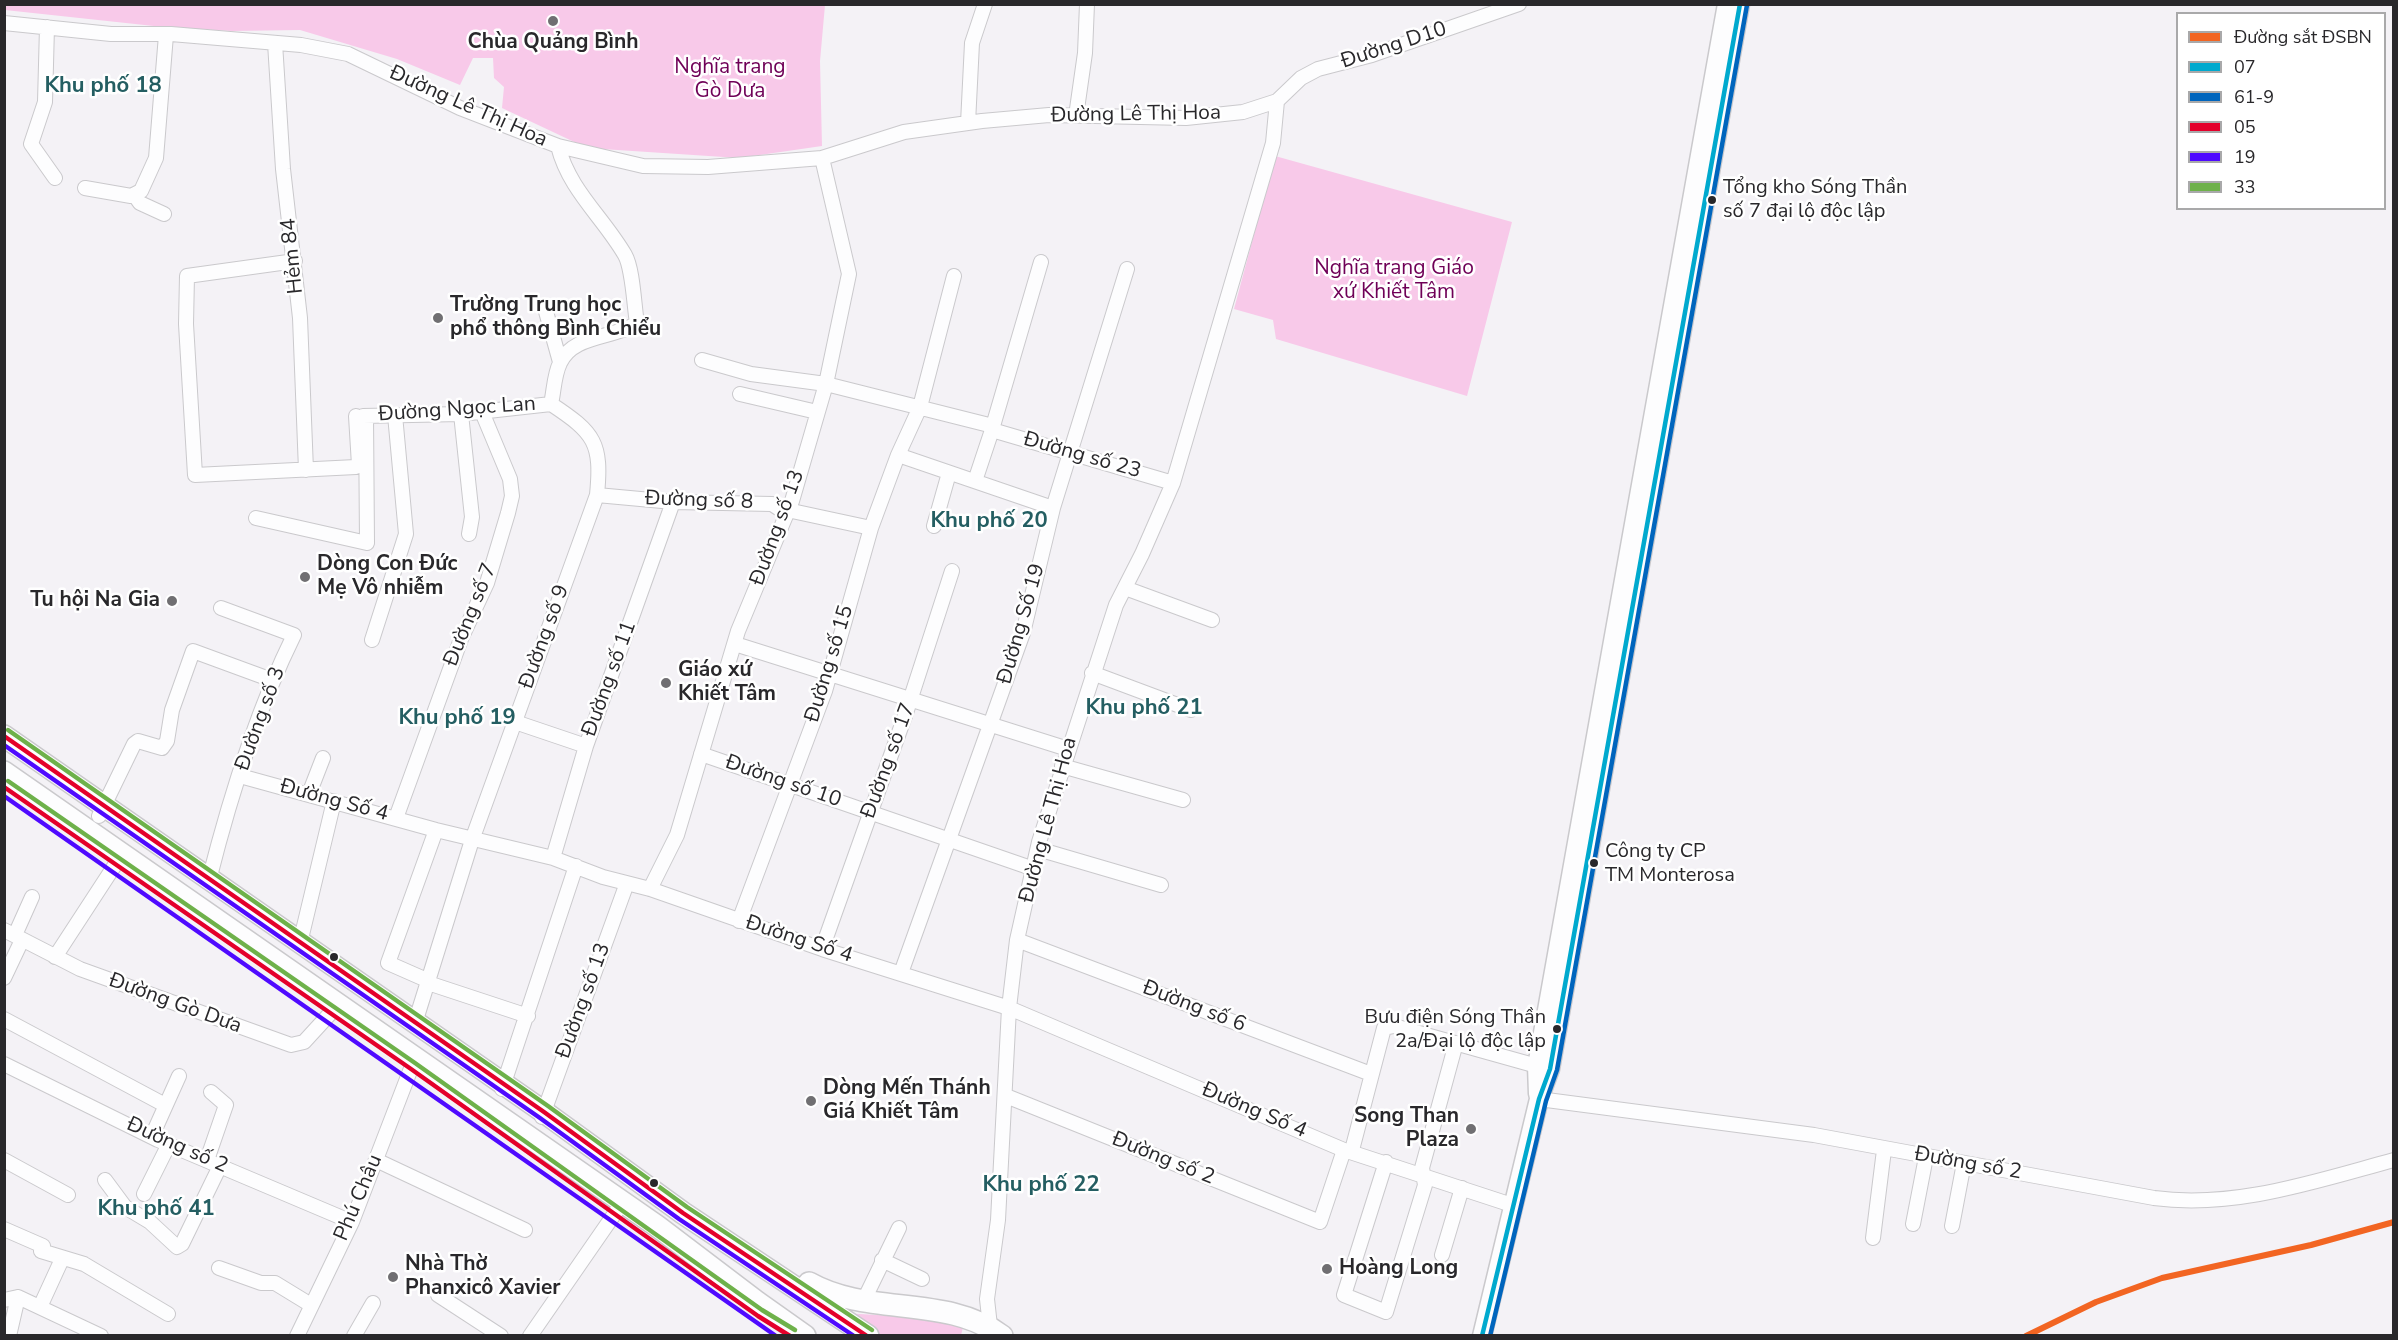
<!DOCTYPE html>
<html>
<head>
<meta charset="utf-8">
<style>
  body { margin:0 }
  #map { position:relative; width:2398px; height:1340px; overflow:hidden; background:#f4f2f6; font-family:"Nunito Sans",sans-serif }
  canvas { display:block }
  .frame { position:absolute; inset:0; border:6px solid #29282b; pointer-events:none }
  .legend { position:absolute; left:2176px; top:12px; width:210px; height:198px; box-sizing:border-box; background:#fff; border:2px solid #a9a9aa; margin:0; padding:8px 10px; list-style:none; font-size:18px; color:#29282b }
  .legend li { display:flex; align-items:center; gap:12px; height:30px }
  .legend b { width:30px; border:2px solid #a9a9aa }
</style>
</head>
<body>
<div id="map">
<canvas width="2398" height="1340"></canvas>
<div class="frame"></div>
<ul class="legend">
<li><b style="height:8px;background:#f26522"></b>Đường sắt ĐSBN</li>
<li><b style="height:8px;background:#00a9ce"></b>07</li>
<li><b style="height:8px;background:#0065bd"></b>61-9</li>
<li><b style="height:8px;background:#e4002b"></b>05</li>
<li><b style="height:8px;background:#4f0aff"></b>19</li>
<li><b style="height:8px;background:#6eb14a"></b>33</li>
</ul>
</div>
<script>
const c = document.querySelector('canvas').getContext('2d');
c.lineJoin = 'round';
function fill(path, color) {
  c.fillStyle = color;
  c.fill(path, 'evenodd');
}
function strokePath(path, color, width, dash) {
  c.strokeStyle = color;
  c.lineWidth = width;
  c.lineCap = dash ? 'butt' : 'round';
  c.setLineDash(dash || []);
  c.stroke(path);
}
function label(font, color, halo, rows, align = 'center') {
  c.font = font + ' "Nunito Sans",sans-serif';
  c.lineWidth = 5;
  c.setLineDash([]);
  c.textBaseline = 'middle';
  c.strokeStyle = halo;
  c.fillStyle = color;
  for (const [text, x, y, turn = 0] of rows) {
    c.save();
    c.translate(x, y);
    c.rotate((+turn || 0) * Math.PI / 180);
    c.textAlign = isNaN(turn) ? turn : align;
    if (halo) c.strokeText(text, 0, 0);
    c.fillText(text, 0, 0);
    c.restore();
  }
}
fill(new Path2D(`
  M 4,5 L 825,5 L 820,61 L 822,146 L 739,158 L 587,148 L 502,108 L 504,87 L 494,78 L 493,58 L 473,58 L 460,85 L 397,59 L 300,30 L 232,31 L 163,27 L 5,10 Z
  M 1275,156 L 1512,222 L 1467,396 L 1276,339 L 1273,320 L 1234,309 Z
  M 842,1313 L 948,1319 L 964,1324 L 961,1335 L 874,1335 Z`), '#f8c9e9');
const minor = new Path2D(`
  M 4,23 L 111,34 L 171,34 L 301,45 L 348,54 L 460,108 L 558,146 L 643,166 L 708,167 L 822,158 L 904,132 L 982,121 L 1049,115 L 1186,118 L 1243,112 L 1277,101 L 1301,78 L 1318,69 L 1372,55 L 1519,4
  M 47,27 L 45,102 L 31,144 L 55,178
  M 275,43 L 283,169 L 300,318 L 306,470
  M 1076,116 L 1085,53 L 1087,4
  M 968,123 L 972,43 L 985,4
  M 85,188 L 131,196 L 141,191 L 156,158 L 166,35
  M 135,196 L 140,203 L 164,214
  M 295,261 L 187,276 L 186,324 L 195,475 L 356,467 L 359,465 L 356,416
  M 545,308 L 560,362
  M 702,360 L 751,374 L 826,384 L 993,426 L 992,430
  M 740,394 L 817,412
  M 551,404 C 554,391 554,375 560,363 C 573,334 614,339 637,323 C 634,306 633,269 625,255 C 603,217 569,190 558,146
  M 461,414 L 472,517 L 469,534
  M 363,416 L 461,414 L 551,404
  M 993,426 L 1041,262
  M 992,430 L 1173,483
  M 898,455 L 1053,508
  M 975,481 L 992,430
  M 597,495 L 673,502 L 772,504 L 778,508 L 871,528
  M 256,518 L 367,543 L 366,416
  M 934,526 L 949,473
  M 1125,588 L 1212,620
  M 372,640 L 406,534 L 395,415
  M 735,644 L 1068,749
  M 1092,673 L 1191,710
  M 515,722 L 586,746
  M 701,754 L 1034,869
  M 1062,766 L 1183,800
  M 240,776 L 436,830 L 553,858 L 603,877 L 650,889 L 822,949 L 1009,1008 L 1344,1150 L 1515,1206
  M 309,794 L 323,758
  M 99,816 L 134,744 L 138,741 L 162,748 L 167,741 L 172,710 L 193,651 L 272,680
  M 396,818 L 461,639 L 487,583 L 508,513 L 512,496 L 510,479 L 482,412
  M 1038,849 L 1161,885
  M 553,858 L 586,746 L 673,502
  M 209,880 C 230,797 256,712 294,635 L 221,608
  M 650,889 L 677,835 L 738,631 L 792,501 L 826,384 L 849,274 L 822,158
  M 739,921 L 825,691 L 871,528 L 898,455 L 920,407 L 954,276
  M 4,930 L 80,969 L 291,1045 L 304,1042 L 337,1006
  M 15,935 L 32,897
  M 1017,940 L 1371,1074
  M 300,943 L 334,801
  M 822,949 L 906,713 L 952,571
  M 55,957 L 115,865
  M 901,973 L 1023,633 L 1053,508 L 1127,269
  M 4,978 L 22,940
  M 429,981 L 388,963 L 436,830
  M 428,983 L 528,1016
  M 4,1019 L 165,1105
  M 415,1023 L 472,840 L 597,495 C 602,443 595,433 551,404
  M 4,1064 L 158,1140 L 352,1222
  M 502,1089 L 576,866
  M 1006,1096 L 1320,1222 L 1344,1150
  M 1539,1099 L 1814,1135 L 2154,1198 C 2235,1209 2316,1181 2394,1160
  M 542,1117 L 627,883
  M 152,1136 L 179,1076
  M 1352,1150 L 1384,1028 L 1394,1026 L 1537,1066
  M 4,1160 L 68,1195
  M 207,1160 L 226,1105 L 211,1092
  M 376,1160 L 525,1230
  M 1386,1162 L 1344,1295 L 1386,1312 L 1425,1185 L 1422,1168 L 1456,1043
  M 105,1180 L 125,1207 L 150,1222 L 177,1247 L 182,1244 L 220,1166
  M 144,1194 L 169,1144
  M 1913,1224 L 1926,1157
  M 1952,1226 L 1964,1163
  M 4,1229 L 43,1246 L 41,1251 L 84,1264 L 168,1314
  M 1873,1238 L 1884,1150
  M 1442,1255 L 1462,1188
  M 882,1260 L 922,1279
  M 219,1268 L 261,1283 L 275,1283 L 311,1305
  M 438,1295 L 501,1336
  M 4,1300 L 18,1297 L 101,1336
  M 863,1302 L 899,1228
  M 40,1307 L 62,1259
  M 990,1326 L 987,1299 L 998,1220 L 1009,1008 L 1017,940 L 1039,842 L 1116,605 L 1142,554 L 1173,483 L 1273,143 L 1277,101
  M 9,1336 L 18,1297
  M 297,1336 L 352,1222 L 415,1058
  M 354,1336 L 373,1303
  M 530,1336 L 622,1203`);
const major = new Path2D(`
  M 1538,1094 L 1537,1066 L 1727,4
  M 1482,1336 L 1539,1099 L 1550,1069 L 1740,4`);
const highway = new Path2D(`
  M 4,736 L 544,1112 L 683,1213 L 868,1336
  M 4,772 L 657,1226 L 757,1302 L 805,1336
  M 809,1283 C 869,1317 946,1294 1002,1336`);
strokePath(minor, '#cac9cc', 16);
strokePath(major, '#cac9cc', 21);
strokePath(highway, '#cac9cc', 24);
strokePath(minor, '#fdfdfe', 14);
strokePath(major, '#fdfdfe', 18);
strokePath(highway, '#fdfdfe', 21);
strokePath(new Path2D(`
  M 1482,1336 L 1539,1099 L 1550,1069 L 1740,4`), '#00a9ce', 4.5);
strokePath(new Path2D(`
  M 1490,1336 L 1546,1101 L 1557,1070 L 1747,5`), '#0065bd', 4.5);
strokePath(new Path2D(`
  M 4,736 L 544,1112 L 683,1213 L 867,1336
  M 4,787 L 411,1069 L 758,1316 L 790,1336`), '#e4002b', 4.5);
strokePath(new Path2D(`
  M 4,745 L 540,1118 L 679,1219 L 854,1336
  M 4,796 L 776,1336`), '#4f0aff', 4.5);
strokePath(new Path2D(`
  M 8,730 L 548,1106 L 687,1207 L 872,1330
  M 8,781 L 415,1063 L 762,1310 L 795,1330`), '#6eb14a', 4.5);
strokePath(new Path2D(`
  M 2026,1336 L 2096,1302 L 2162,1278 L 2311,1245 L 2394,1222`), '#f26522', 6);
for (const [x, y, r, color] of [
  [553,21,6,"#706f72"],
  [1712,200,5,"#29282b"],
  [438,318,6,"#706f72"],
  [305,577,6,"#706f72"],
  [172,601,6,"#706f72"],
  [666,683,6,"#706f72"],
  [1594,863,5,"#29282b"],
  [334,957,5,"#29282b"],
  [1557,1029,5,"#29282b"],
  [811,1101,6,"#706f72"],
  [1471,1129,6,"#706f72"],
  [654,1183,5,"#29282b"],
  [1327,1269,6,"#706f72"],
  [393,1277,6,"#706f72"]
]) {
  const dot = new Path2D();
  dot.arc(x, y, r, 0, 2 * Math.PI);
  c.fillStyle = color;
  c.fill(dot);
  strokePath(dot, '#fff', 2);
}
label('20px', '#29282b', '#fff', [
  ["Tổng kho Sóng Thần",1723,188],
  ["số 7 đại lộ độc lập",1723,212],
  ["Công ty CP",1605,852],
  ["TM Monterosa",1605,876],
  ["Bưu điện Sóng Thần",1546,1018,"right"],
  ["2a/Đại lộ độc lập",1546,1042,"right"]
], 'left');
label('bold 21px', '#29282b', '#fff', [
  ["Chùa Quảng Bình",553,43,"center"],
  ["Trường Trung học",450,306],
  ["phổ thông Bình Chiểu",450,330],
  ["Dòng Con Đức",317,565],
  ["Mẹ Vô nhiễm",317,589],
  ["Tu hội Na Gia",160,601,"right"],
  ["Giáo xứ",678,671],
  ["Khiết Tâm",678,695],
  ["Dòng Mến Thánh",823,1089],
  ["Giá Khiết Tâm",823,1113],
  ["Song Than",1459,1117,"right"],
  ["Plaza",1459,1141,"right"],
  ["Nhà Thờ",405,1265],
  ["Phanxicô Xavier",405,1289],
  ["Hoàng Long",1339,1269]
], 'left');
label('21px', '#29282b', '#fff', [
  ["Đường D10",1394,46,-18],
  ["Đường Lê Thị Hoa",468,107,24],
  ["Đường Lê Thị Hoa",1136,115,-1],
  ["Hẻm 84",293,256,-96],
  ["Đường Ngọc Lan",457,410,-4],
  ["Đường số 23",1082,456,16],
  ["Đường số 8",699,501,2],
  ["Đường số 13",778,528,-70],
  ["Đường số 7",471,615,-68],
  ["Đường Số 19",1022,624,-74],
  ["Đường số 9",545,637,-70],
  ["Đường số 15",830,664,-73],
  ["Đường số 11",610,679,-70],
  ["Đường số 3",261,719,-70],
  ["Đường số 17",889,761,-70],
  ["Đường số 10",783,782,19],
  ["Đường Số 4",334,801,15],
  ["Đường Lê Thị Hoa",1049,820,-75],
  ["Đường Số 4",799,940,18],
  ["Đường số 13",584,1001,-70],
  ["Đường Gò Dưa",175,1004,20],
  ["Đường số 6",1194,1007,21],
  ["Đường Số 4",1254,1111,23],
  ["Đường số 2",177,1146,24],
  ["Đường số 2",1163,1159,22],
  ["Đường số 2",1968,1164,10],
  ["Phú Châu",359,1198,-67]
]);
label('21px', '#6f0057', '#fff', [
  ["Nghĩa trang",730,68],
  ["Gò Dưa",730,92],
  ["Nghĩa trang Giáo",1394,269],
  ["xứ Khiết Tâm",1394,293]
]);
label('bold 22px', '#245e62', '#fff', [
  ["Khu phố 18",103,87],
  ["Khu phố 20",989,522],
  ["Khu phố 21",1144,709],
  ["Khu phố 19",457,719],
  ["Khu phố 22",1041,1186],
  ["Khu phố 41",156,1210]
]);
</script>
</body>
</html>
